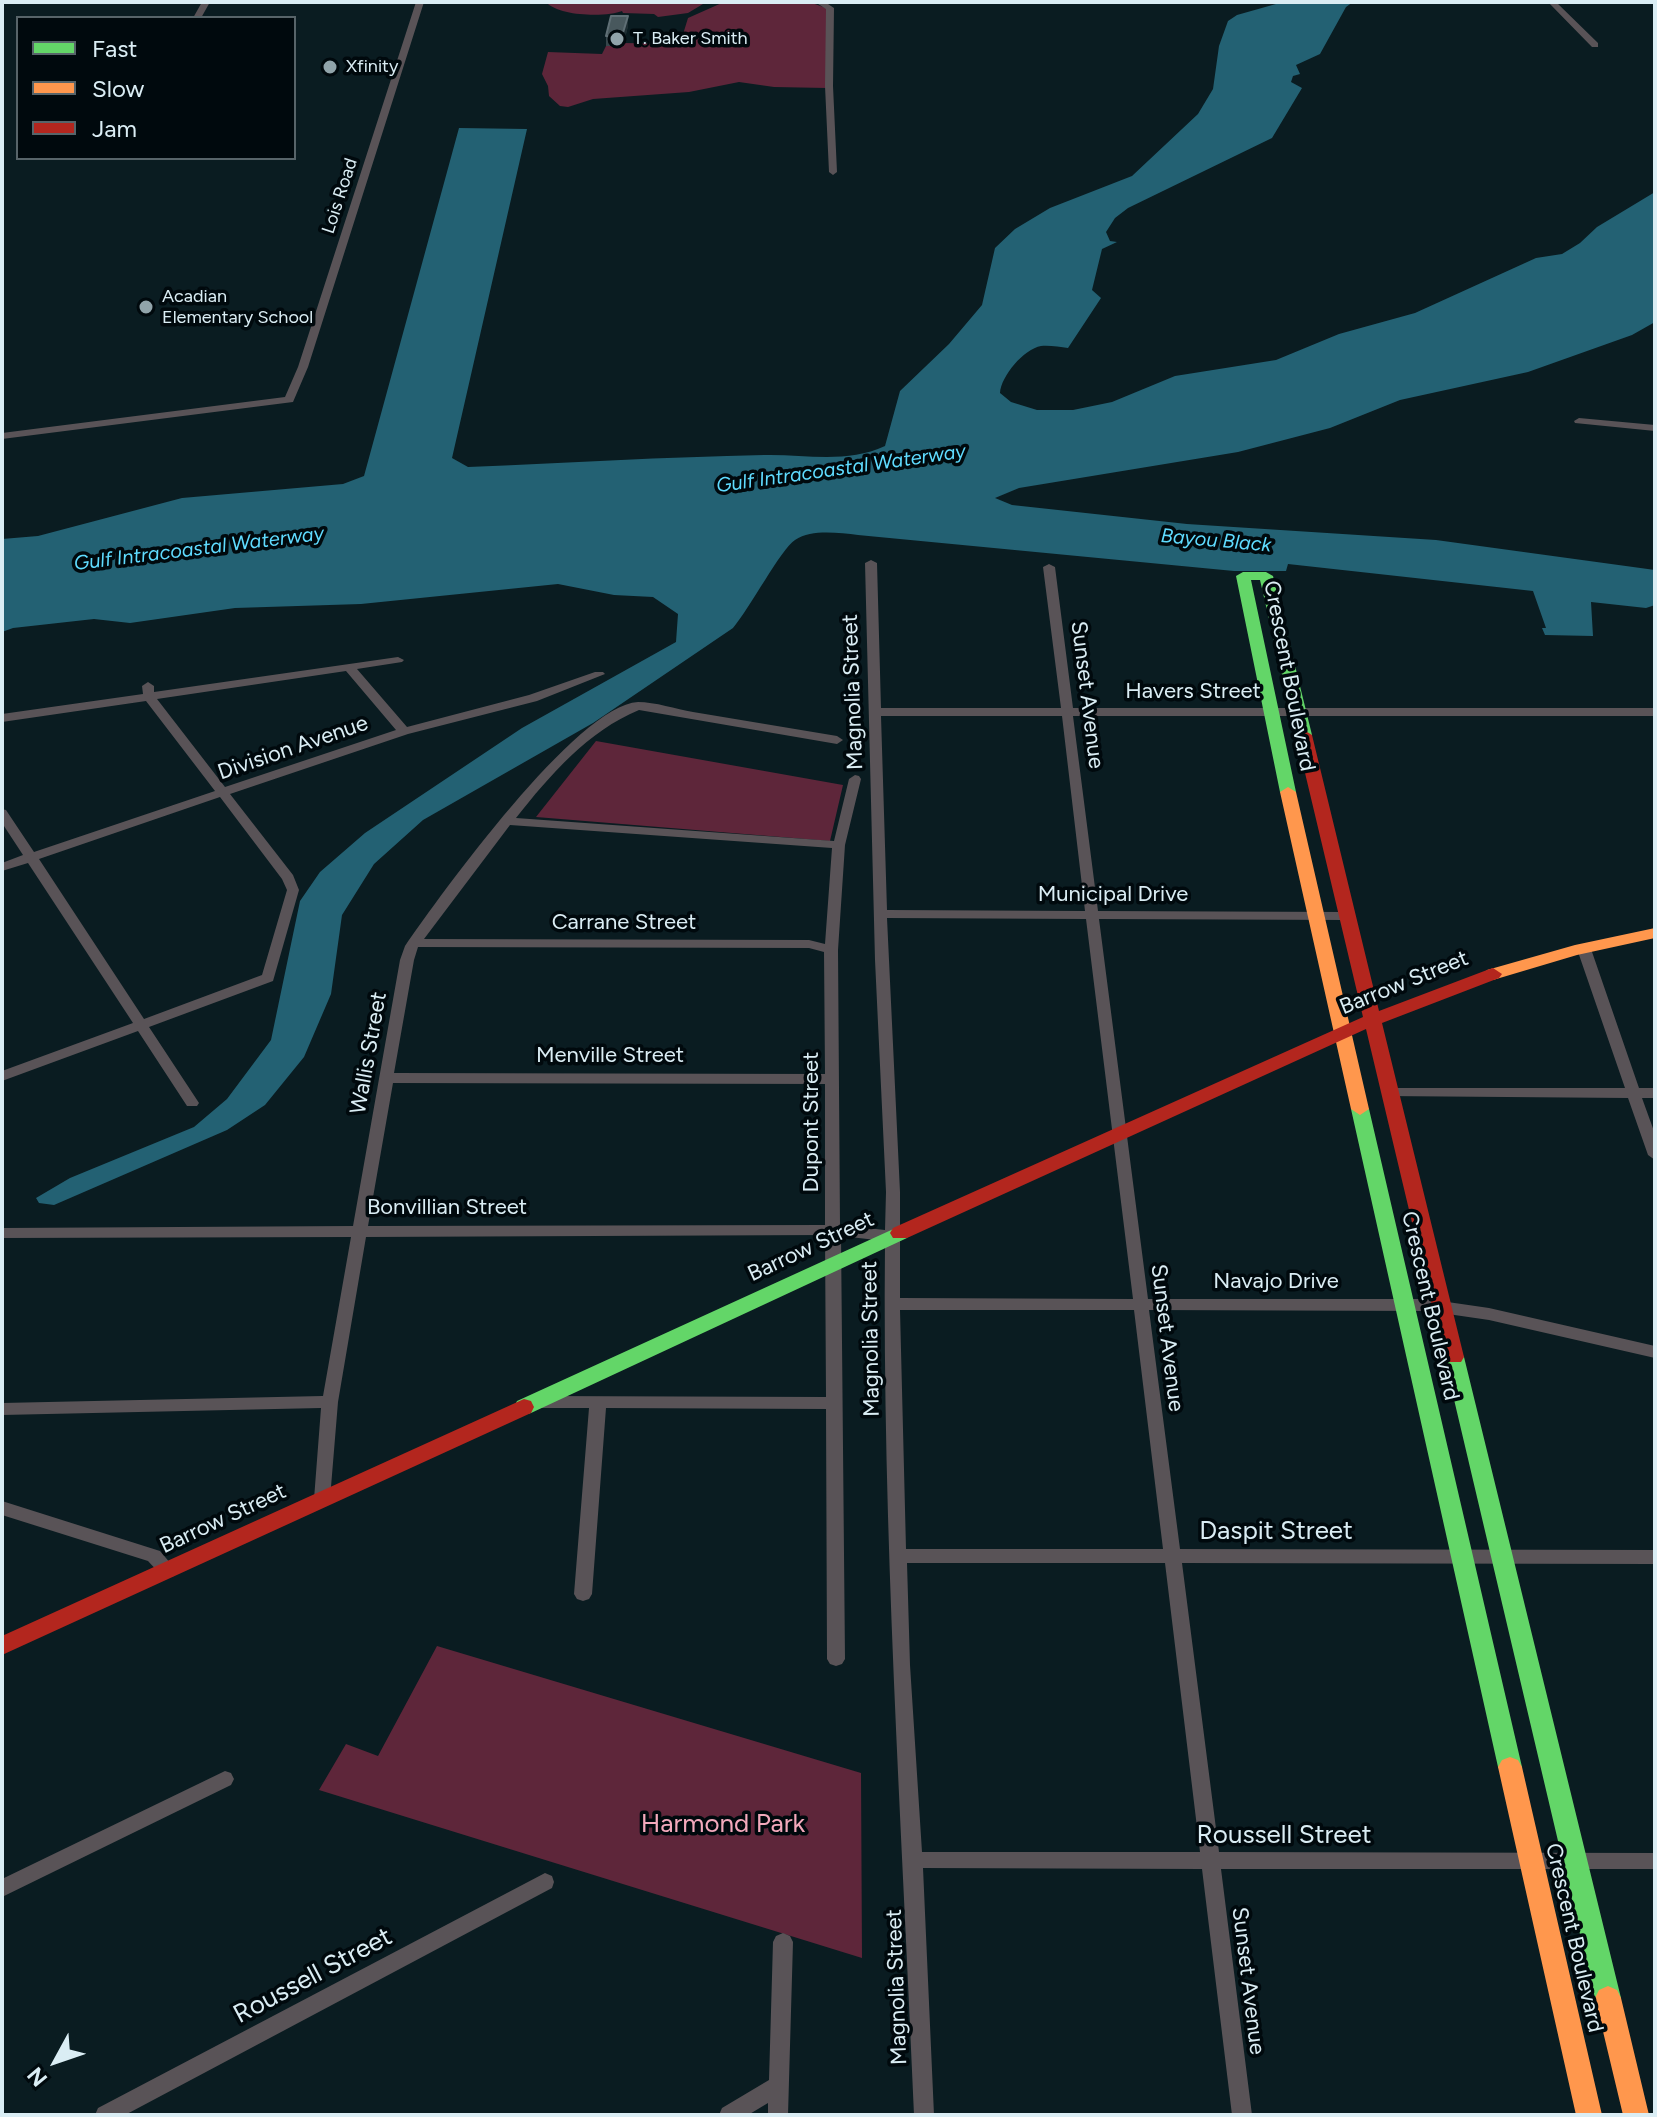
<!DOCTYPE html>
<html>
<head>
<meta charset="utf-8">
<style>
  body { margin:0 }
  #map { position:relative; width:1657px; height:2117px; overflow:hidden; background:#0a1c21; font-family:Figtree,sans-serif }
  canvas { display:block }
  .frame { position:absolute; inset:0; border:4px solid #daedf4; pointer-events:none }
  .legend { position:absolute; left:16px; top:16px; width:280px; height:144px; box-sizing:border-box; background:#00090d; border:2px solid #576469; margin:0; padding:10px 14px; list-style:none; font-size:24px; color:#daedf4 }
  .legend li { display:flex; align-items:center; gap:16px; height:40px }
  .legend b { width:40px; border:2px solid #576469 }
  .north { position:absolute; left:16px; top:2021px; width:80px; height:80px; -webkit-text-stroke:6px #00090d; paint-order:stroke; rotate:230deg; font-size:22px; font-weight:700; line-height:32px; text-align:center; color:#daedf4 }
  .north::after { content:''; display:block; margin:auto; width:28px; height:36px; background:#daedf4; clip-path:polygon(50% 0,100% 100%,50% 72%,0 100%) }
</style>
</head>
<body>
<div id="map">
<canvas width="1657" height="2117"></canvas>
<div class="frame"></div>
<ul class="legend">
<li><b style="height:10px;background:#63d668"></b>Fast</li>
<li><b style="height:10px;background:#ff974d"></b>Slow</li>
<li><b style="height:10px;background:#b3261e"></b>Jam</li>
</ul>
<div class="north">N</div>
</div>
<script>
const c = document.querySelector('canvas').getContext('2d');
c.lineJoin = 'round';
function fill(path, color) {
  c.fillStyle = color;
  c.fill(path, 'evenodd');
}
function strokePath(path, color, width, dash) {
  c.strokeStyle = color;
  c.lineWidth = width;
  c.lineCap = dash ? 'butt' : 'round';
  c.setLineDash(dash || []);
  c.stroke(path);
}
function label(font, color, halo, rows, align = 'center') {
  c.font = font + ' Figtree,sans-serif';
  c.lineWidth = 7;
  c.setLineDash([]);
  c.textBaseline = 'middle';
  c.strokeStyle = halo;
  c.fillStyle = color;
  for (const [text, x, y, turn = 0] of rows) {
    c.save();
    c.translate(x, y);
    c.rotate((+turn || 0) * Math.PI / 180);
    c.textAlign = isNaN(turn) ? turn : align;
    if (halo) c.strokeText(text, 0, 0);
    c.fillText(text, 0, 0);
    c.restore();
  }
}
fill(new Path2D(`
  M 546,2 L 700,2 L 703,4 L 688,13 L 658,17 L 654,14 L 623,13 L 622,11 C 608,17 559,17 546,2 Z
  M 724,2 L 812,3 L 826,8 L 827,88 L 774,87 L 739,82 L 689,92 L 593,99 L 568,107 L 560,106 L 549,96 L 548,86 L 542,74 L 548,52 L 602,54 L 606,46 L 623,46 L 624,43 L 680,44 L 688,18 Z
  M 596,741 L 843,785 L 830,841 L 536,817 Z
  M 437,1646 L 861,1773 L 862,1958 L 319,1790 L 346,1744 L 378,1756 Z`), '#5e263a');
fill(new Path2D(`
  M 1283,2 L 1353,2 L 1346,7 L 1320,54 L 1296,65 L 1300,74 L 1293,76 L 1291,82 L 1302,88 L 1272,138 L 1128,208 L 1115,218 L 1106,232 L 1110,241 L 1117,242 L 1102,249 L 1092,290 L 1101,298 L 1068,348 C 1060,347 1049,345 1041,346 C 1024,349 1001,376 1000,393 L 1011,402 L 1037,410 L 1073,410 L 1112,402 L 1175,376 L 1276,360 L 1339,334 L 1415,313 L 1536,258 L 1562,254 L 1580,243 L 1597,227 L 1655,192 L 1655,322 L 1632,335 L 1528,372 L 1400,400 L 1330,428 L 1238,452 L 1019,488 L 995,498 L 1012,505 L 1187,524 L 1436,540 L 1655,570 L 1655,605 L 1646,608 L 1591,602 L 1593,636 L 1545,635 L 1542,628 L 1546,628 L 1533,591 L 1288,564 L 1286,571 L 1234,571 L 858,535 C 838,533 812,529 795,540 C 781,549 750,608 733,628 L 593,723 L 423,820 L 374,864 L 342,915 L 331,994 L 304,1057 L 265,1105 L 227,1130 L 54,1205 L 39,1203 L 36,1198 L 70,1178 L 194,1127 L 227,1099 L 271,1040 L 300,901 L 320,872 L 365,833 L 522,728 L 676,642 L 678,614 L 653,597 L 614,595 L 558,584 L 361,604 L 235,608 L 130,623 L 94,619 L 13,628 L 2,632 L 2,539 L 38,536 L 182,498 L 343,484 L 364,476 L 459,128 L 527,129 L 452,458 L 468,467 C 566,463 665,457 764,455 C 805,454 846,464 885,446 L 900,391 L 949,344 L 982,305 L 995,248 L 1015,229 L 1050,208 L 1132,176 L 1198,114 L 1213,89 L 1219,46 L 1228,21 L 1237,15 Z`), '#236173');
fill(new Path2D(`
  M 202,2 L 210,2 L 201,18 L 193,18 Z
  M 416,2 L 424,2 L 308,367 L 293,402 L 2,439 L 2,433 L 285,397 L 298,367 Z
  M 815,2 L 825,2 L 834,8 L 833,86 L 837,172 L 833,175 L 829,172 L 825,86 L 826,9 Z
  M 1548,2 L 1556,2 L 1598,43 L 1598,47 L 1592,47 Z
  M 1579,418 L 1655,425 L 1655,431 L 1575,423 L 1574,421 Z
  M 871,560 L 877,563 L 881,708 L 1061,708 L 1043,567 L 1049,564 L 1055,567 L 1073,708 L 1655,708 L 1655,716 L 1073,716 L 1098,911 L 1346,912 L 1353,916 L 1346,920 L 1099,919 L 1148,1299 L 1427,1299 L 1489,1308 L 1655,1346 L 1655,1358 L 1489,1320 L 1427,1311 L 1149,1310 L 1180,1549 L 1655,1550 L 1655,1564 L 1182,1563 L 1219,1852 L 1655,1853 L 1655,1869 L 1221,1869 L 1252,2115 L 1232,2115 L 1202,1869 L 923,1868 L 934,2115 L 914,2115 C 902,1824 882,1532 885,1241 L 841,1236 L 845,1659 L 842,1664 L 836,1666 L 830,1664 L 827,1659 L 826,1409 L 606,1408 L 592,1594 L 589,1599 L 583,1601 L 577,1599 L 574,1594 L 589,1408 L 535,1408 L 529,1406 L 527,1402 L 529,1398 L 535,1396 L 826,1397 L 825,1235 L 366,1237 L 338,1402 L 330,1499 L 328,1504 L 322,1506 L 316,1504 L 314,1499 L 321,1408 L 2,1415 L 2,1403 L 323,1396 L 351,1237 L 2,1238 L 2,1228 L 353,1226 L 400,960 L 405,946 C 441,894 577,705 638,702 C 655,702 676,709 693,712 C 741,720 789,728 837,736 L 843,740 L 837,744 L 639,710 C 588,731 550,775 516,818 L 834,841 L 849,779 L 855,775 L 859,776 L 861,779 L 845,845 L 838,950 L 840,1225 L 885,1230 L 886,1192 L 875,960 L 865,563 ZM 881,716 L 1062,716 L 1085,911 L 887,910 ZM 510,825 L 832,848 L 825,944 L 809,940 L 424,939 ZM 887,918 L 1086,919 L 1133,1299 L 900,1298 L 900,1192 ZM 418,947 L 809,948 L 824,952 L 825,1074 L 394,1073 L 414,960 ZM 393,1083 L 825,1084 L 825,1225 L 368,1226 ZM 900,1310 L 1134,1310 L 1163,1549 L 906,1549 ZM 907,1563 L 1165,1563 L 1200,1852 L 922,1852 L 910,1665 Z
  M 398,657 L 404,660 L 402,662 L 357,669 L 407,727 L 529,695 L 595,672 L 603,672 L 605,674 L 537,701 L 408,734 L 230,794 L 293,875 L 299,890 L 273,981 L 149,1027 L 199,1103 L 197,1106 L 187,1106 L 138,1031 L 2,1081 L 2,1071 L 133,1023 L 28,863 L 2,871 L 2,863 L 23,855 L 2,823 L 2,809 L 6,810 L 34,852 L 215,791 L 146,701 L 2,722 L 2,714 L 143,694 L 142,686 L 148,682 L 154,686 L 154,692 ZM 346,671 L 396,730 L 225,787 L 157,699 ZM 220,797 L 282,879 L 287,890 L 262,975 L 144,1019 L 39,859 Z
  M 1584,945 L 1591,949 L 1639,1088 L 1655,1088 L 1655,1098 L 1642,1098 L 1655,1134 L 1655,1160 L 1648,1155 L 1628,1098 L 1384,1096 L 1382,1093 L 1384,1090 L 1389,1088 L 1625,1088 L 1577,949 Z
  M 2,1501 L 160,1551 L 177,1571 L 174,1576 C 162,1580 156,1569 148,1561 L 2,1515 Z
  M 225,1771 L 231,1773 L 234,1779 L 231,1785 L 2,1897 L 2,1879 Z
  M 545,1873 L 552,1876 L 554,1882 L 552,1888 L 125,2115 L 95,2115 L 98,2108 Z
  M 783,1933 L 790,1936 L 793,1942 L 788,2115 L 768,2115 L 768,2103 L 748,2115 L 719,2115 L 722,2108 L 769,2080 L 773,1942 L 776,1936 Z`), '#595357');
fill(new Path2D(`
  M 1243,572 L 1266,572 L 1273,576 L 1312,735 L 1304,740 L 1296,735 L 1260,580 L 1251,580 L 1296,792 L 1288,797 L 1280,792 L 1236,576 Z
  M 1360,1103 L 1369,1109 L 1522,1767 L 1518,1774 L 1510,1777 L 1502,1774 L 1498,1767 L 1351,1109 Z
  M 900,1226 L 907,1228 L 910,1233 L 907,1238 L 531,1413 L 524,1415 L 517,1413 L 514,1407 L 517,1401 Z
  M 1454,1349 L 1461,1352 L 1464,1357 L 1621,1998 L 1617,2006 L 1608,2010 L 1599,2006 L 1595,1998 L 1444,1357 L 1447,1352 Z`), '#63d668');
fill(new Path2D(`
  M 1288,787 L 1296,792 L 1369,1109 L 1360,1115 L 1351,1109 L 1280,792 Z
  M 1655,928 L 1655,938 L 1577,955 L 1493,980 L 1484,974 L 1487,970 L 1575,945 Z
  M 1510,1757 L 1518,1760 L 1522,1767 L 1602,2115 L 1576,2115 L 1498,1767 L 1502,1760 Z
  M 1608,1986 L 1617,1990 L 1621,1998 L 1649,2115 L 1623,2115 L 1595,1998 L 1599,1990 Z`), '#ff974d');
fill(new Path2D(`
  M 1304,730 L 1312,735 L 1379,1011 L 1487,970 L 1493,968 L 1502,974 L 1499,978 L 1382,1023 L 1464,1357 L 1461,1362 L 1447,1362 L 1444,1357 L 1366,1029 L 907,1238 L 893,1238 L 890,1233 L 893,1228 L 1363,1017 L 1296,735 Z
  M 524,1399 L 531,1401 L 534,1407 L 531,1413 L 2,1655 L 2,1636 Z`), '#b3261e');
fill(new Path2D(`
  M 628,16 L 628,26 L 623,46 L 606,46 L 606,36 Z`), '#36464b');
fill(new Path2D(`
  M 628,16 L 628,26 L 623,46 L 622,36 Z`), '#1d2d32');
const building = new Path2D(`
  M 611,16 L 628,16 L 622,36 L 606,36 Z`);
fill(building, '#48585d');
strokePath(building, '#5f6f75', 2);
for (const [x, y, r, color] of [
  [617,39,8,"#91a4aa"],
  [330,67,8,"#91a4aa"],
  [146,307,8,"#91a4aa"]
]) {
  const dot = new Path2D();
  dot.arc(x, y, r, 0, 2 * Math.PI);
  c.fillStyle = color;
  c.fill(dot);
  strokePath(dot, '#00090d', 3);
}
label('18px', '#daedf4', '#00090d', [
  ["T. Baker Smith",633,39],
  ["Xfinity",346,67],
  ["Acadian",162,297],
  ["Elementary School",162,318]
], 'left');
label('18px', '#daedf4', '#00090d', [
  ["Lois Road",340,196,-72]
]);
label('italic 20px', '#5fdcff', '#00090d', [
  ["Gulf Intracoastal Waterway",841,469,-8],
  ["Bayou Black",1216,541,5],
  ["Gulf Intracoastal Waterway",199,549,-7]
]);
label('22px', '#daedf4', '#00090d', [
  ["Crescent Boulevard",1289,676,79],
  ["Magnolia Street",853,692,-92],
  ["Havers Street",1193,692],
  ["Sunset Avenue",1087,695,83],
  ["Division Avenue",293,748,-19],
  ["Municipal Drive",1113,895],
  ["Carrane Street",624,923],
  ["Barrow Street",1404,983,-22],
  ["Wallis Street",369,1053,-80],
  ["Menville Street",610,1056],
  ["Dupont Street",812,1122,-90],
  ["Bonvillian Street",447,1208],
  ["Barrow Street",811,1247,-25],
  ["Navajo Drive",1276,1282],
  ["Crescent Boulevard",1430,1306,77],
  ["Sunset Avenue",1167,1338,83],
  ["Magnolia Street",871,1339,-91],
  ["Barrow Street",223,1519,-25],
  ["Crescent Boulevard",1574,1938,77],
  ["Sunset Avenue",1248,1981,83],
  ["Magnolia Street",897,1987,-92]
]);
label('26px', '#daedf4', '#00090d', [
  ["Daspit Street",1276,1531],
  ["Roussell Street",1284,1835],
  ["Roussell Street",313,1976,-28]
]);
label('26px', '#f3a9bc', '#00090d', [
  ["Harmond Park",723,1824]
]);
</script>
</body>
</html>
